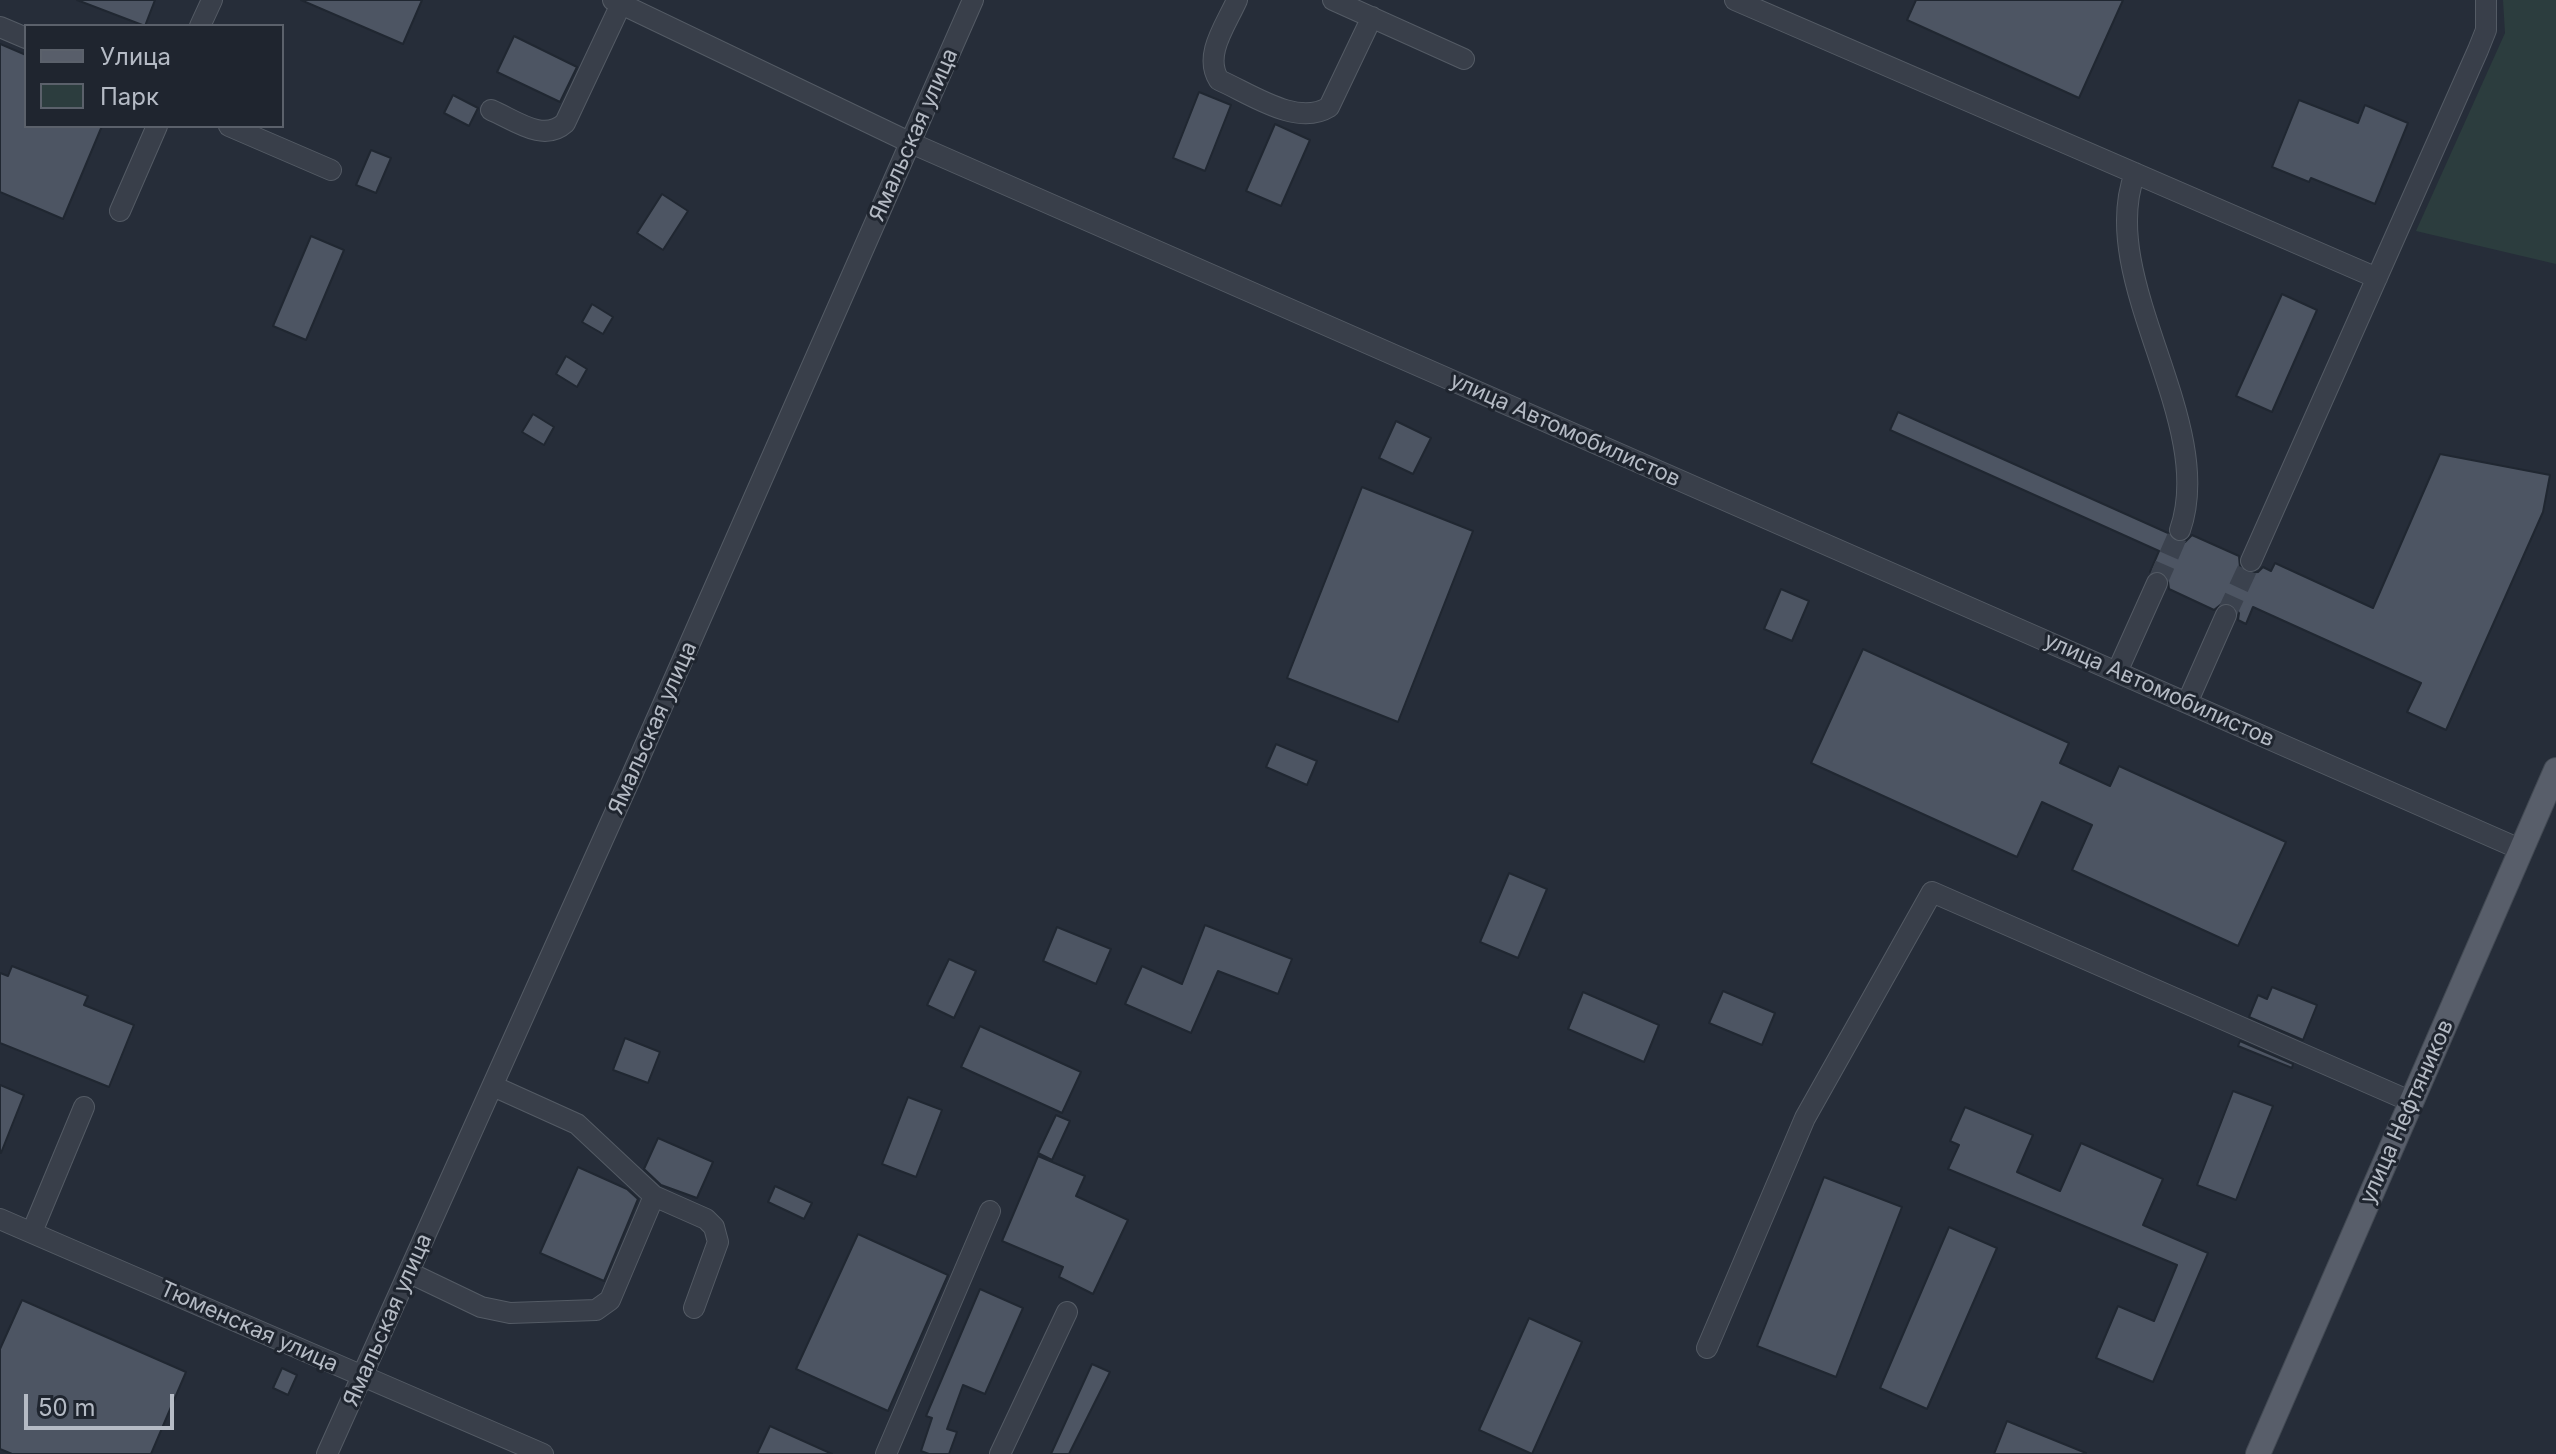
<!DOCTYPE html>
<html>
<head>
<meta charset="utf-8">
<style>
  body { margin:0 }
  #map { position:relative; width:2556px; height:1454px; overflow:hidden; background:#262d39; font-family:Inter,sans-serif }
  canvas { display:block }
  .legend { position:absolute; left:24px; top:24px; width:260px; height:104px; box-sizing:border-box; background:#1f252f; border:2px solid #5b616b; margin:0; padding:10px 14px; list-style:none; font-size:24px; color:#b5bbc5 }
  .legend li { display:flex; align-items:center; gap:16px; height:40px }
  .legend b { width:40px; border:2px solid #5b616b }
  .scale { position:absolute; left:24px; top:1394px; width:150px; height:36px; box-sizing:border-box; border:4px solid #b5bbc5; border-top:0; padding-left:10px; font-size:24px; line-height:28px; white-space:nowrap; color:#b5bbc5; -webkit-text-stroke:6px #1f252f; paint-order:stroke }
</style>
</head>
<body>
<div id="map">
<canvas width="2556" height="1454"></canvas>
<ul class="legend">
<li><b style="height:10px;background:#585e6a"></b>Улица</li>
<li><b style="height:22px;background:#2c3d3e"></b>Парк</li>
</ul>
<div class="scale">50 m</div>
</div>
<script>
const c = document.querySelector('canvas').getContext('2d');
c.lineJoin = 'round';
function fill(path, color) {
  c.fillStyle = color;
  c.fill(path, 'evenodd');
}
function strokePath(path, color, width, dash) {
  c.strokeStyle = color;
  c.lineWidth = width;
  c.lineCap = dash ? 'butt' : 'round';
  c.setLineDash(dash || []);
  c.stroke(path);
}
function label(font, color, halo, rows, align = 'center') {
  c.font = font + ' Inter,sans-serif';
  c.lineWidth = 6;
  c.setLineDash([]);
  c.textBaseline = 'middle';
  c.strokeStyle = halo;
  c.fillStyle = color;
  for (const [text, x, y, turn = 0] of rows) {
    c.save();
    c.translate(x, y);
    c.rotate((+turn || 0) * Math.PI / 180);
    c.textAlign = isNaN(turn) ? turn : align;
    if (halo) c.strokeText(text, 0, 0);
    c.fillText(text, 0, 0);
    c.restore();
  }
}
fill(new Path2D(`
  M 2503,0 L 2556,0 L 2556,264 L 2416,231 L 2505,33 Z`), '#2c3d3e');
const building = new Path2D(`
  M 77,0 L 155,0 L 145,26 Z
  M 301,0 L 422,0 L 403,44 Z
  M 1916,0 L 2123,0 L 2079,98 L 1907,20 Z
  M 514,36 L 577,67 L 560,102 L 497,72 Z
  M 0,44 L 26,55 L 26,126 L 102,126 L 63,219 L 0,192 Z
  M 1199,92 L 1231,105 L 1205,171 L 1173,158 Z
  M 453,95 L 478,108 L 469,126 L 444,113 Z
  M 2299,100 L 2358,123 L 2365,105 L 2408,123 L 2375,204 L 2311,178 L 2309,182 L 2272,167 Z
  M 1275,124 L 1310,140 L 1281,206 L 1246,191 Z
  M 371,150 L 391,158 L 376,193 L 356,185 Z
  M 662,194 L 688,211 L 663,250 L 637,233 Z
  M 311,236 L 344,250 L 306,340 L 273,326 Z
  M 2282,294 L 2317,310 L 2272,412 L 2236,396 Z
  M 592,304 L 613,317 L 603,334 L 582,322 Z
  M 566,356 L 587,369 L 577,387 L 556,374 Z
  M 1898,412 L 2168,533 L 2177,543 L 2185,542 L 2192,535 L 2239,556 L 2240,568 L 2246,573 L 2258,572 L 2263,567 L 2271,571 L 2275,563 L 2373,608 L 2440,454 L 2550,475 L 2543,512 L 2446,730 L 2407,712 L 2421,683 L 2253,607 L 2246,624 L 2238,620 L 2239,613 L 2232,604 L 2224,602 L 2214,610 L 2169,589 L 2167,575 L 2156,570 L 2150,572 L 2159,551 L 1890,430 Z
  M 533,414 L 554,427 L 544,445 L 522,432 Z
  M 1396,421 L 1431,438 L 1413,474 L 1379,458 Z
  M 1362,487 L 1473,531 L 1398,722 L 1287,678 Z
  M 1781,589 L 1809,601 L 1792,641 L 1764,629 Z
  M 1863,649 L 2069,743 L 2060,763 L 2110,786 L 2119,766 L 2286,842 L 2238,946 L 2072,870 L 2092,825 L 2042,802 L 2017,857 L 1811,763 Z
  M 1276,744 L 1317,761 L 1307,785 L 1266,767 Z
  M 1509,873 L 1547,889 L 1518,958 L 1480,942 Z
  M 1205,925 L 1292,959 L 1278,994 L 1218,971 L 1191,1033 L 1125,1004 L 1142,966 L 1182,984 Z
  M 1057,927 L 1111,949 L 1096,984 L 1043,961 Z
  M 949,959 L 976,971 L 954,1018 L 927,1005 Z
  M 12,966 L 88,996 L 84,1005 L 134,1025 L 109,1087 L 0,1043 L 0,973 L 8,976 Z
  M 2272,987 L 2317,1005 L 2303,1040 L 2249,1017 L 2258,995 L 2267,999 Z
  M 1723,991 L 1775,1013 L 1762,1045 L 1709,1023 Z
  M 1583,992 L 1659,1025 L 1644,1062 L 1568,1029 Z
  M 980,1026 L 1081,1072 L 1062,1113 L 961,1067 Z
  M 625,1038 L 660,1052 L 648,1083 L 613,1070 Z
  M 2240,1041 L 2293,1064 L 2292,1068 L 2238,1046 Z
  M 0,1085 L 24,1095 L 1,1153 L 0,1153 Z
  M 2233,1091 L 2273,1106 L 2236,1200 L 2197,1185 Z
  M 908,1097 L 942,1110 L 916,1177 L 882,1164 Z
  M 1965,1107 L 2033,1135 L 2017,1172 L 2060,1191 L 2081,1143 L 2163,1179 L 2143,1225 L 2208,1253 L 2153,1382 L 2096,1358 L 2118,1306 L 2154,1321 L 2177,1265 L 1948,1169 L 1959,1145 L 1950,1141 Z
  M 1056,1115 L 1070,1121 L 1052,1160 L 1038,1153 Z
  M 658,1138 L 713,1162 L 697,1198 L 661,1185 L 644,1169 Z
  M 1038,1156 L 1085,1176 L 1076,1196 L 1128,1220 L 1093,1294 L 1059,1277 L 1063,1267 L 1002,1241 Z
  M 578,1167 L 627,1189 L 638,1199 L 604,1281 L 540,1253 Z
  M 1824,1177 L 1902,1207 L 1836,1377 L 1757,1346 Z
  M 775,1186 L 812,1203 L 804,1219 L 768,1202 Z
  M 1949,1227 L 1997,1248 L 1927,1409 L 1880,1388 Z
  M 858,1234 L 948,1275 L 888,1411 L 796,1369 Z
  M 980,1289 L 1023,1308 L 985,1394 L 963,1385 L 947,1429 L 957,1432 L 949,1454 L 929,1454 L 921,1451 L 932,1418 L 926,1416 Z
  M 22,1300 L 186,1372 L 151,1454 L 12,1454 L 0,1449 L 0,1349 Z
  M 1529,1318 L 1582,1342 L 1532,1454 L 1479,1430 Z
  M 1092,1364 L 1110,1372 L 1069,1454 L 1051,1454 Z
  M 282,1368 L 297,1375 L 288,1395 L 273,1388 Z
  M 2007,1421 L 2086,1453 L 2086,1454 L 1994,1454 Z
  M 770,1426 L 832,1454 L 757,1454 Z`);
fill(building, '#4d5563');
strokePath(building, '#202731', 2);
strokePath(new Path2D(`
  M 2157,583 L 2180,530
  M 2226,615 L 2251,561`), '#3b424e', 20, [20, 10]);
const minor = new Path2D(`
  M 613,0 L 911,143 L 2522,850
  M 1237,0 C 1226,25 1203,55 1219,80 C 1251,94 1297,127 1329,107 L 1372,17
  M 1333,0 L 1464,59
  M 1735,0 L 2377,278
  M 200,26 L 212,0
  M 0,27 L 26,38
  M 491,110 C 515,120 543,143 565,123 L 621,4
  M 229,126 L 331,170
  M 2135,173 C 2095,280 2218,421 2180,530
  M 120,211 L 157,126
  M 2251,561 L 2478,50 L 2486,30 L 2486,0
  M 2117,672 L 2157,583
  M 2187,703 L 2226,615
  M 493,1086 L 577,1124 L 654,1196 L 706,1219 L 714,1227 L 718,1242 L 694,1308
  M 0,1219 L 543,1454
  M 32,1232 L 84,1107
  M 410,1273 L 481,1307 L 510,1313 L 596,1310 L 610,1300 L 654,1196
  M 1707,1348 L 1805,1118 L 1932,892 L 2412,1102
  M 327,1454 L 631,777 L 973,0
  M 886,1454 L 990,1211
  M 1000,1454 L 1067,1312`);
const major = new Path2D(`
  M 2258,1454 L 2556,770`);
strokePath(minor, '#545b65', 22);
strokePath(major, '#424953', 26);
strokePath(minor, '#393f4a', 20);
strokePath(major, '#585e6a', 24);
label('22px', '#b5bbc5', '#1f252f', [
  ["Ямальская улица",914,135,-66],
  ["улица Автомобилистов",1565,430,24],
  ["улица Автомобилистов",2159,690,24],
  ["Ямальская улица",653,728,-66],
  ["улица Нефтяников",2407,1112,-66],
  ["Ямальская улица",388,1320,-66],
  ["Тюменская улица",249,1327,24]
]);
</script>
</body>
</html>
